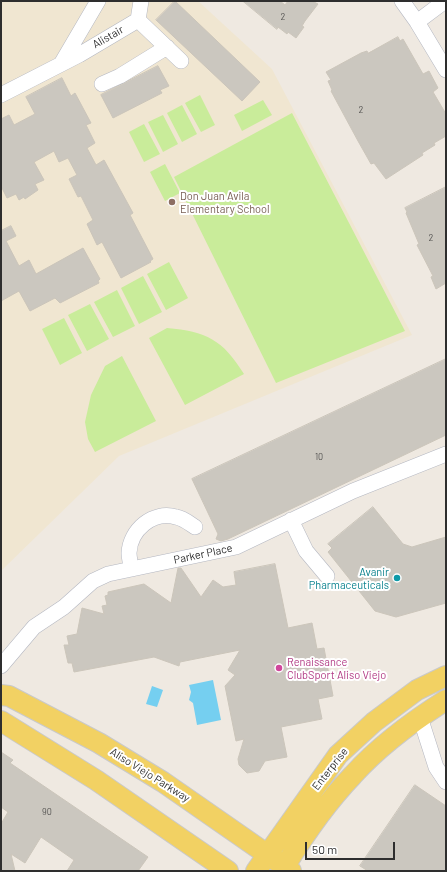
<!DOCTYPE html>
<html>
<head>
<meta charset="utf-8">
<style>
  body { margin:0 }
  #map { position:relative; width:447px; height:872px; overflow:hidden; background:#efe9e1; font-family:Barlow,sans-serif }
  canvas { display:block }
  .frame { position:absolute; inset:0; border:2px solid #2e2e2e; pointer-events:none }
  .scale { position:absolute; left:305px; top:842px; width:90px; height:18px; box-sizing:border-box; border:2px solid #2e2e2e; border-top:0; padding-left:5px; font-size:12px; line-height:14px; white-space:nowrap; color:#2e2e2e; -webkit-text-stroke:3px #fff; paint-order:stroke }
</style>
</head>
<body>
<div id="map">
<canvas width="447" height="872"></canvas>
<div class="frame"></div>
<div class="scale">50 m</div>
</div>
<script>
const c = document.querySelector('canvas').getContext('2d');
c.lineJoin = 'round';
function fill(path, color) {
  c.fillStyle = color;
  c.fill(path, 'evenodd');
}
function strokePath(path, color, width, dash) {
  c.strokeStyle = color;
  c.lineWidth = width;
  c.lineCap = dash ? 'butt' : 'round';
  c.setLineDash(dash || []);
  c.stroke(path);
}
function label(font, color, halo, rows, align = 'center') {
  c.font = font + ' Barlow,sans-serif';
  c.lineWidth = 4;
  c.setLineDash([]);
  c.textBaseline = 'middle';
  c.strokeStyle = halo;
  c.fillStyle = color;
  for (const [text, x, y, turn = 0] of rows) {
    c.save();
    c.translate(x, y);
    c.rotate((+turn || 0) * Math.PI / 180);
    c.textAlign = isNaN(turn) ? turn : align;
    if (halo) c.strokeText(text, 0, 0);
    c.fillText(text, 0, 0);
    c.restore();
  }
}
fill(new Path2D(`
  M 1,1 L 198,1 L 272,69 L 412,335 L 119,456 L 1,571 Z`), '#f0e6d1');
fill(new Path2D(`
  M 200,95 L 215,125 L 201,132 L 185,103 Z
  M 263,100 L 272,115 L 242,131 L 234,115 Z
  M 182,105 L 197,134 L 182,142 L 167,113 Z
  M 292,113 L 405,331 L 276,383 L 174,177 Z
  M 163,115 L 178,144 L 163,152 L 148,122 Z
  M 144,124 L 160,154 L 144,162 L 129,132 Z
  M 165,164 L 180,193 L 165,201 L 150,172 Z
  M 169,262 L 188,298 L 166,310 L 147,274 Z
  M 143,276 L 162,312 L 139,324 L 121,288 Z
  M 117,290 L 135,326 L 113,337 L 94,302 Z
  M 90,304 L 109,339 L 87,351 L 68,315 Z
  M 64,318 L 82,353 L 60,365 L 42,329 Z
  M 167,328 C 206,331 223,340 244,374 L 185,405 L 149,338 Z
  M 122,356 L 156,421 L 95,452 L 88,439 L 85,422 L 91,395 L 105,366 Z`), '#c9ec9a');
fill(new Path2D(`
  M 213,680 L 221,720 L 197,725 L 193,703 L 189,700 L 191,692 L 189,685 Z
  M 152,686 L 163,690 L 157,707 L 146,704 Z`), '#75cff0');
const building = new Path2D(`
  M 175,1 L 260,82 L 242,101 L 156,20 Z
  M 243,1 L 280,1 L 285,5 L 288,1 L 312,1 L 318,4 L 305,21 L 302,26 L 304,27 L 296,38 L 288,32 L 287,34 L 278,27 L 277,29 Z
  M 398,37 L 400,41 L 403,39 L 423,74 L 429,71 L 438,88 L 433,92 L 446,114 L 446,136 L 434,143 L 435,145 L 422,153 L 423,155 L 386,179 L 374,163 L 371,164 L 358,141 L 331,91 L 332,90 L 328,81 L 331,80 L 326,72 L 361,53 L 367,51 L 368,53 Z
  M 158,66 L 169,86 L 160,90 L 162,93 L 113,118 L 101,95 Z
  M 62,78 L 71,96 L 75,93 L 91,123 L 86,125 L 95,143 L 87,148 L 96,165 L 104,160 L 133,213 L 130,215 L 153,259 L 150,261 L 151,262 L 121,278 L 102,242 L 97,245 L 87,224 L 93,220 L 81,196 L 78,197 L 69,179 L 77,175 L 68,158 L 59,162 L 54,151 L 34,162 L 44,180 L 35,184 L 38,190 L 25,199 L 24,197 L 19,200 L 16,194 L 7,198 L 1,186 L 1,119 L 9,115 L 14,125 L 35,114 L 26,97 Z
  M 446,187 L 446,283 L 436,289 L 431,277 L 433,276 L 417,245 L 419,244 L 406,213 L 407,212 L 405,208 Z
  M 11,226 L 16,236 L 6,241 L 19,266 L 29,260 L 36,274 L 83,248 L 100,279 L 98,281 L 99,283 L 60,303 L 55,298 L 30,311 L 19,291 L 1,301 L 1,231 Z
  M 446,359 L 446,435 L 228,539 L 221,541 L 216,539 L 218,534 L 192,479 Z
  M 373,507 L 403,544 L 412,547 L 446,537 L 446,603 L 396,617 L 375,611 L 328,552 L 332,548 L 328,544 Z
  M 275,564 L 288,628 L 312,623 L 317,649 L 324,648 L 333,696 L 318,699 L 322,719 L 281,727 L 287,757 L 265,761 L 259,771 L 247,773 L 239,765 L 238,759 L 244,739 L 236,741 L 225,686 L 235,675 L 228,670 L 240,650 L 180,662 L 179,666 L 154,657 L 74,672 L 72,663 L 68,663 L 64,645 L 69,645 L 67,636 L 77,634 L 82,608 L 104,614 L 102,606 L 107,605 L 105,596 L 108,595 L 108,592 L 144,584 L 171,603 L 178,568 L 181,568 L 201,597 L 213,580 L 223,587 L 236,585 L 234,572 Z
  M 1,752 L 13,760 L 10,763 L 148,857 L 138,871 L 67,871 L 74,860 L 41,837 L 25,863 L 11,854 L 15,871 L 1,871 L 1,824 L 8,812 L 1,807 Z
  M 415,785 L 446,806 L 446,871 L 368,871 L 360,866 Z`);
fill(building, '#cbc7bf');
strokePath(building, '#cbc5ba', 1);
const minor = new Path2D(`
  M 402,1 L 417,22
  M 445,1 L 417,22 L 446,70
  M 138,20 L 181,61
  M 61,64 L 98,1
  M 102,84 L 120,76 L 167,47
  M 1,95 L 79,55 L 138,20 L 141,1
  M 291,520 L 306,551 L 327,576
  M 131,569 C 131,564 129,558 129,553 C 130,530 153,510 176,517 C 183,518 189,523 195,527
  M 1,666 L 34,627 L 64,607 L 93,581 L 108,574 L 236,547 L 353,491 L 446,454
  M 420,717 L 436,767 L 446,782`);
const major = new Path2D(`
  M 1,695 L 9,696 L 99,743 L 163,782 L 291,871
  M 1,721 L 96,780 L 228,871
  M 256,871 L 338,755 L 374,722 L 417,690 L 446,676
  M 282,871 C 302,838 326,803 353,775 C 379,746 413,721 446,700`);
strokePath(minor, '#b4b7c1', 16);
strokePath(major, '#c9c9c9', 22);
strokePath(minor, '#fff', 15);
strokePath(major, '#f2d163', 20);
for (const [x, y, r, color] of [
  [172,202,4,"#8d6e63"],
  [397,578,4,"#0f9aa8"],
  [279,668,4,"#d1479c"]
]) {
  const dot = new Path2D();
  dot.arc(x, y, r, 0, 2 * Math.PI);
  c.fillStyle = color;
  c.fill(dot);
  strokePath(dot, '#fff', 1.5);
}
label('9px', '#555452', null, [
  ["2",283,17],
  ["2",361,110],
  ["2",431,238],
  ["10",319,457],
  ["90",47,812]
]);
label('11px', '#2e2e2e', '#fff', [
  ["Alistair",108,37,-30],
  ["Parker Place",203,554,-12],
  ["Enterprise",330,769,-52],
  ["Aliso Viejo Parkway",150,775,32]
]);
label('11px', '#785e54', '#fff', [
  ["Don Juan Avila",180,196],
  ["Elementary School",180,209]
], 'left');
label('11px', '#0d838f', '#fff', [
  ["Avanir",389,572],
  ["Pharmaceuticals",389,585]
], 'right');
label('11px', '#b23c85', '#fff', [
  ["Renaissance",287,662],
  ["ClubSport Aliso Viejo",287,675]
], 'left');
</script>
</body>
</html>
